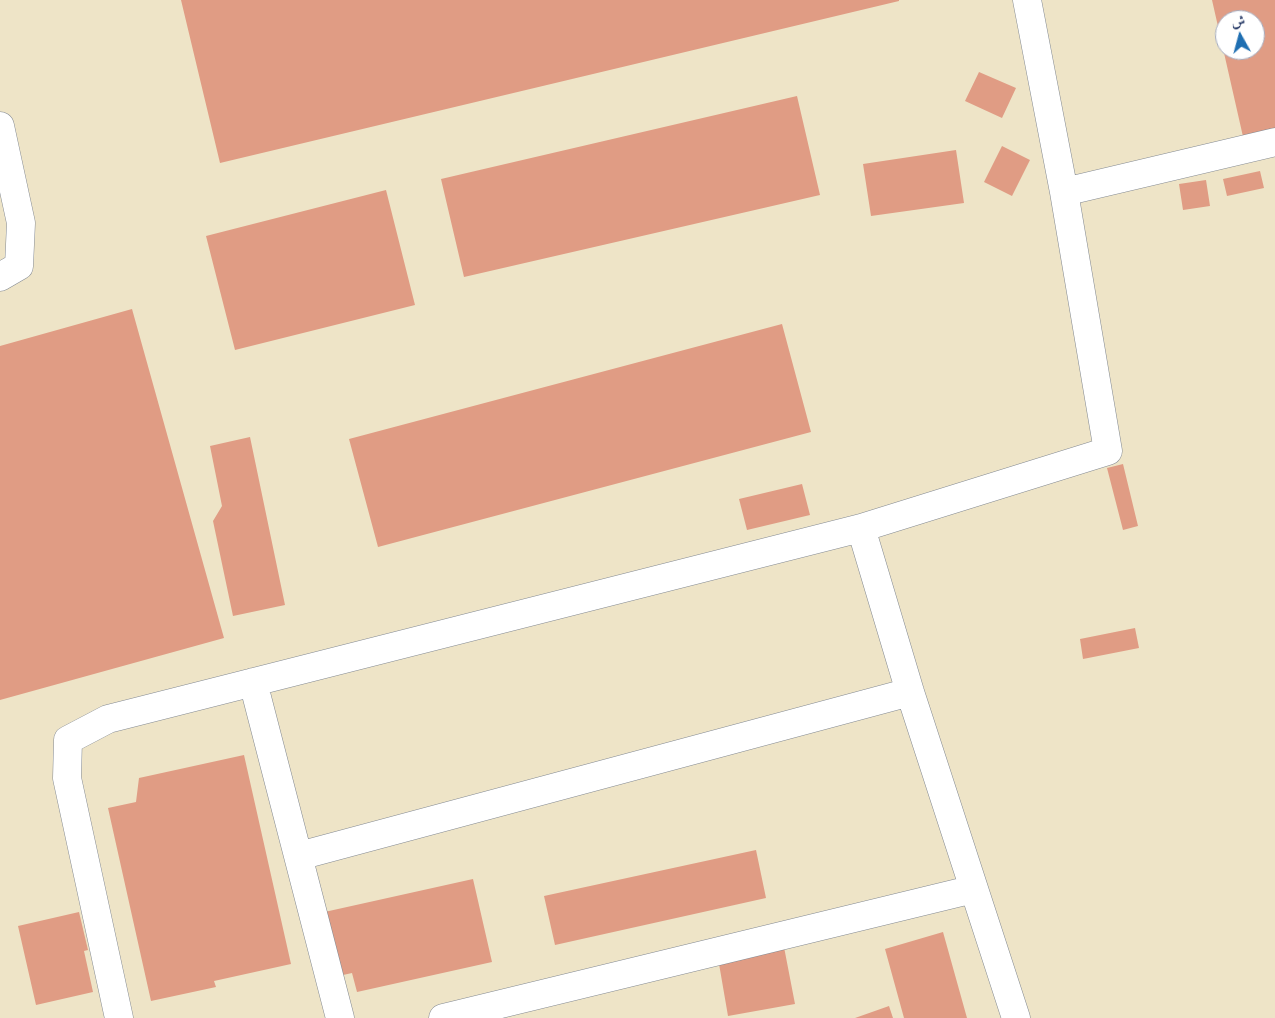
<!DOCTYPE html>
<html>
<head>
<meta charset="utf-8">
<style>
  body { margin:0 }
  #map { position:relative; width:1275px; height:1018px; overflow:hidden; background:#eee4c7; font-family:"Gentium Book Plus",Amiri,serif }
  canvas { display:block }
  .north { position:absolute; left:1215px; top:10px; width:50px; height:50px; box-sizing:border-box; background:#fff; border:1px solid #a4acbf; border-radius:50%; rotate:353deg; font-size:14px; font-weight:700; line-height:20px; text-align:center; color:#1b2f5e }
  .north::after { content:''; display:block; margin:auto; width:18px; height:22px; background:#1f6fb2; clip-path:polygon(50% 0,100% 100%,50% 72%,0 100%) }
</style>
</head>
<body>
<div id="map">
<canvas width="1275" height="1018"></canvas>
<div class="north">ش</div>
</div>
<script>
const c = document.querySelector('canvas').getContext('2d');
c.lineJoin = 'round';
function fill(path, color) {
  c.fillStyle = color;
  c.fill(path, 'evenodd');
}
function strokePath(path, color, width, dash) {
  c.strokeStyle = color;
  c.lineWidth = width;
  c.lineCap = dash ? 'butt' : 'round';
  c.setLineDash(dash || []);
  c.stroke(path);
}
fill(new Path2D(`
  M 181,0 L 899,0 L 899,1 L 220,163 Z
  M 1212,0 L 1275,0 L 1275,134 L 1244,141 ZM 1225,20 L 1255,20 L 1255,50 L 1225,50 Z
  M 979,72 L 1016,88 L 1002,118 L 965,101 Z
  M 797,96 L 820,195 L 464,277 L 441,179 Z
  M 1002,146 L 1030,160 L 1012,196 L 984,182 Z
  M 956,150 L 964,203 L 871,216 L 863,164 Z
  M 1260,171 L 1264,188 L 1227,196 L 1223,179 Z
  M 1206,180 L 1210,206 L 1183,210 L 1179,184 Z
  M 386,190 L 415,305 L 235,350 L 206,236 Z
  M 132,309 L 224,638 L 0,700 L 0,346 Z
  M 782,324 L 811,432 L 378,547 L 349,439 Z
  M 250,437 L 285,605 L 233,616 L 213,521 L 222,506 L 210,446 Z
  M 1123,464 L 1138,526 L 1123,530 L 1107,468 Z
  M 802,484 L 810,515 L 747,530 L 739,499 Z
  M 1135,628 L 1139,648 L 1083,659 L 1080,639 Z
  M 244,755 L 291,964 L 214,981 L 216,987 L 151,1001 L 108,808 L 136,802 L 139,778 Z
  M 756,850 L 766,898 L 555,945 L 544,896 Z
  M 473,879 L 492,962 L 357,992 L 352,973 L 334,977 L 320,913 Z
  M 79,912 L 88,950 L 84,951 L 93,992 L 36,1005 L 18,926 Z
  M 943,932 L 967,1018 L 904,1018 L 885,949 Z
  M 784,947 L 795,1004 L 728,1016 L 718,958 Z
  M 889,1006 L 893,1018 L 855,1018 Z`), '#e09c84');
const minor = new Path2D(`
  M 0,126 L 21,223 L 19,266 L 0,277
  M 1064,192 L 1275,142
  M 861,528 L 910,692 L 1016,1018
  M 253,682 L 340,1018
  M 299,856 L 910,692
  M 119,1018 L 67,778 L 68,740 L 108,719 L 861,528 L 1108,451 L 1064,192 L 1027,0
  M 443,1018 L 974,889`);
strokePath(minor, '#848a92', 29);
strokePath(minor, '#fff', 28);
</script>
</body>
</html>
